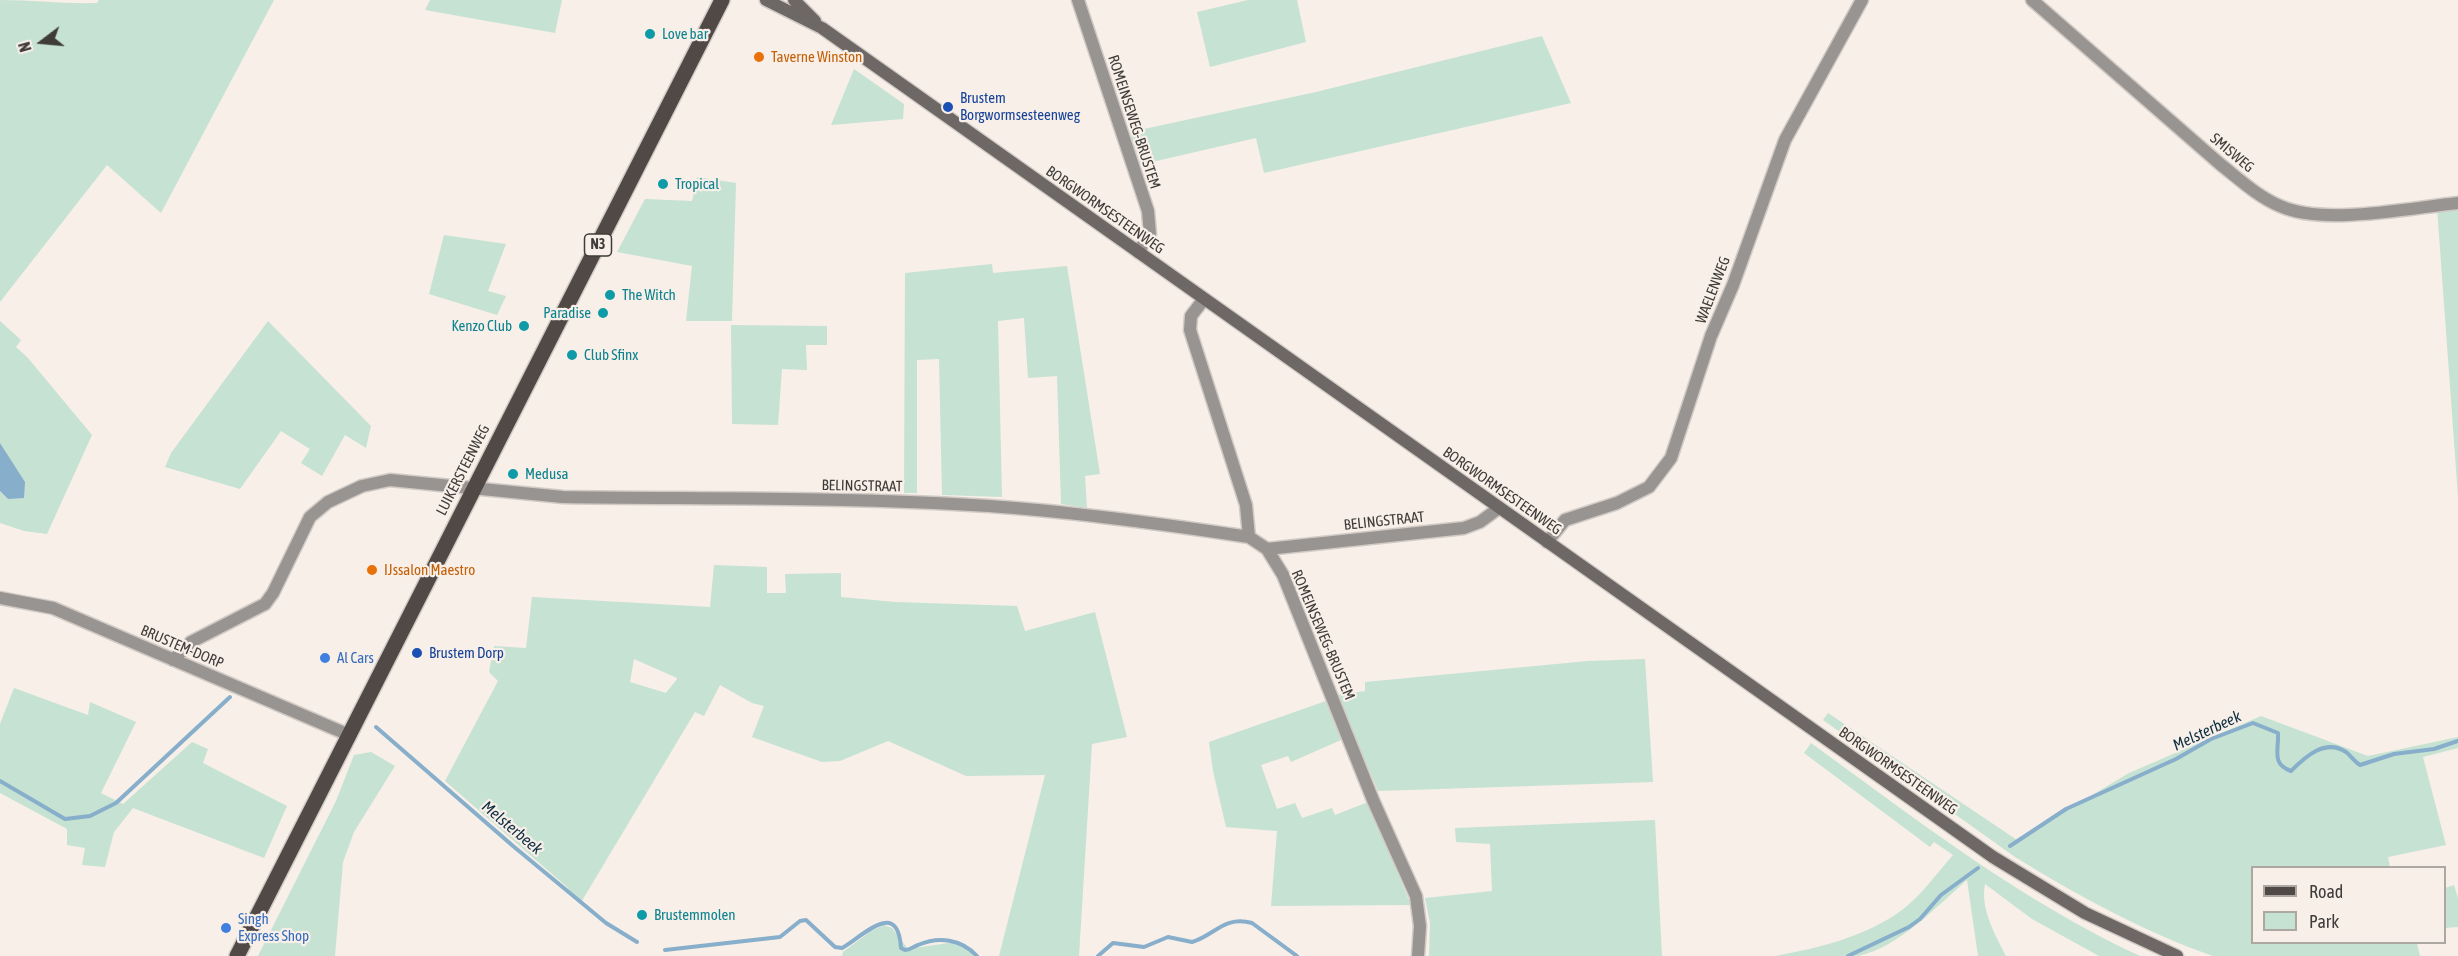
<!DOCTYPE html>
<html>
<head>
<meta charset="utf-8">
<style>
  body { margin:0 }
  #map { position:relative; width:2458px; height:956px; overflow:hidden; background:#f7efe8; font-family:"Asap Condensed",sans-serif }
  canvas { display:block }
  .legend { position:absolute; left:2251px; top:866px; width:195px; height:78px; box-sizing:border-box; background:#f7efe8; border:2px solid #ada7a2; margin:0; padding:8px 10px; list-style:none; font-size:18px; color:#3f3c39 }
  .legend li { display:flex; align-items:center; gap:12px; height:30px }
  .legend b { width:30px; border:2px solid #ada7a2 }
  .north { position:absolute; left:12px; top:12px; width:60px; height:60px; -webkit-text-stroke:4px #f7efe8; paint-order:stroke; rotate:254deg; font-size:16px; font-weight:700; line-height:24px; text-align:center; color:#3f3c39 }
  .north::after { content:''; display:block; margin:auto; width:21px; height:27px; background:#3f3c39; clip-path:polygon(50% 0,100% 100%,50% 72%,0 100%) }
</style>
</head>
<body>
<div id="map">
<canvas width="2458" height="956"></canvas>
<ul class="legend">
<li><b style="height:8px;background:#504946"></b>Road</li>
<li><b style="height:16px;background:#c6e2d2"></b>Park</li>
</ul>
<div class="north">N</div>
</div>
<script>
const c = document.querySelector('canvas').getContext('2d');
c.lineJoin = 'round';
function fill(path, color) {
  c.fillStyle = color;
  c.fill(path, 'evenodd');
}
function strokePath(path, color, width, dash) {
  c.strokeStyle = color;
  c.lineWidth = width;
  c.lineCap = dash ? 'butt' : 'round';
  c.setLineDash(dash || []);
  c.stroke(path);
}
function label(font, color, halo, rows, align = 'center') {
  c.font = font + ' "Asap Condensed",sans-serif';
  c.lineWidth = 4.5;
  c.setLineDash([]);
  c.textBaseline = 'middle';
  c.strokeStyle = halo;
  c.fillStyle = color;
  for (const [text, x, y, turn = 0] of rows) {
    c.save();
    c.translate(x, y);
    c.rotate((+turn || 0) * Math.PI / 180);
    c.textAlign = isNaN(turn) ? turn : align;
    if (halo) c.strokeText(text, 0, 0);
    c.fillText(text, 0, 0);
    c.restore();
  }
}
fill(new Path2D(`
  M 0,0 C 33,0 64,4 97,3 L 99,0 L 274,0 L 161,213 L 107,165 L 0,302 Z
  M 430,0 L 562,0 L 555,33 L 425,10 Z
  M 1248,0 L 1297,0 L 1306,42 L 1210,67 L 1197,12 Z
  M 1542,36 L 1571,103 L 1264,173 L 1256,138 L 1139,165 L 1130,132 L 1316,92 Z
  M 854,69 L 904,104 L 903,119 L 831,125 Z
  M 697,177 L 736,183 L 732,321 L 686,321 L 692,266 L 617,252 L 645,199 L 692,201 Z
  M 2458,206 L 2458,496 L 2437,208 Z
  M 444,235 L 506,244 L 488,291 L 506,296 L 497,315 L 429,294 Z
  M 992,264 L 993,273 L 1067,266 L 1100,474 L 1085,476 L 1087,508 L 1061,504 L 1057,376 L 1028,378 L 1024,318 L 998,321 L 1002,497 L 942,495 L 939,359 L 917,360 L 917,493 L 904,493 L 905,273 Z
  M 0,321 L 21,340 L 16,347 L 28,358 L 92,435 L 47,534 L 24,531 L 0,523 L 0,491 L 8,499 L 25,483 L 0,443 Z
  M 268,321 L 371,426 L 366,448 L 345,435 L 322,476 L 301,463 L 310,449 L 281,431 L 240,489 L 165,467 L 171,453 Z
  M 731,325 L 827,326 L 827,345 L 806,345 L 807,370 L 782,369 L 778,425 L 732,424 Z
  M 714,565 L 767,567 L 767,593 L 786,593 L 785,574 L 841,573 L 841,597 L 895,602 L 1017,606 L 1025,631 L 1095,612 L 1127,737 L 1092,744 L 1079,956 L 999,956 L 1045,775 L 966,776 L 888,741 L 840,761 L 822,762 L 752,737 L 764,706 L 752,703 L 720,685 L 704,716 L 695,712 L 580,904 L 567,887 L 445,781 L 498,681 L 489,672 L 494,646 L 526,648 L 532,597 L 710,607 ZM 634,659 L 677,678 L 677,679 L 666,693 L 630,682 Z
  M 1645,659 L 1653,782 L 1378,791 L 1337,695 L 1365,691 L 1365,682 L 1588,661 Z
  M 14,688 L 88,715 L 90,702 L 136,722 L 101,793 L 123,804 L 192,742 L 208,749 L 203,763 L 287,806 L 264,858 L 133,808 L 114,832 L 105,867 L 82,865 L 85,848 L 67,845 L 67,829 L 0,793 L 0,724 Z
  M 1326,701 L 1341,740 L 1291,762 L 1288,756 L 1261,765 L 1277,809 L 1295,803 L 1302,818 L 1332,808 L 1335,815 L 1368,802 L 1411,905 L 1271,906 L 1277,831 L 1226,827 L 1213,771 L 1209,742 Z
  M 1828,713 L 2017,840 L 2129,773 L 2261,716 L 2368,756 L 2458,737 L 2458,748 L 2423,757 L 2446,845 L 2388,857 L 2390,867 L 2252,868 L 2252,942 L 2417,943 L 2420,956 L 2213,956 C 2144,932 2077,895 2015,857 L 1823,720 Z
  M 1811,743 C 1917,820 2021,901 2140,956 L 2099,956 L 2032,919 L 1985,884 C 1980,908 1995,935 2006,956 L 1978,956 L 1967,880 C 1937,906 1898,948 1858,956 C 1832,956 1801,956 1775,956 C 1819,948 1865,937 1902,910 C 1921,896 1937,873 1953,855 L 1934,842 L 1930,847 L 1804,753 Z
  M 371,752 L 395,766 L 354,832 L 343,862 L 335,956 L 258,956 L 336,801 L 354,755 Z
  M 1655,820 L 1662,956 L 1429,956 L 1430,923 L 1425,898 L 1492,891 L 1490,844 L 1456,842 L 1455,828 Z
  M 2454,885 L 2458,898 L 2458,927 L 2445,928 L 2445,888 Z
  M 884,925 L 892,928 L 908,949 L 955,942 L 979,956 L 842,956 L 843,952 L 871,931 Z`), '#c6e2d2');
fill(new Path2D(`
  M 0,443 L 25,482 L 24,498 L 8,499 L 0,491 Z`), '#87aeca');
strokePath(new Path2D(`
  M 376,727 L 513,846 L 606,923 L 637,942
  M 0,781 L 65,819 L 90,816 L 116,803 L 230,697
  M 2010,846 L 2066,809 L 2176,759 L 2211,739 L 2253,723 L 2278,733 C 2279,750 2271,764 2291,771 C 2305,757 2325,738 2346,752 C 2351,756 2354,761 2360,765 L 2394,754 L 2434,749 L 2458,741
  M 665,950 L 780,937 L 800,921 L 806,920 L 835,947 L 842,948 C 863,936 898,898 901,948 L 905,950 C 911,950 912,947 918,945 C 939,936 961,939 977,956
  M 1098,956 L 1113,943 L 1144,947 L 1168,937 L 1192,942 C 1214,936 1224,915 1252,923 L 1297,956
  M 1848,956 L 1909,927 L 1920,919 L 1941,895 L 1978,868`), '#87aeca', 4);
const minor = new Path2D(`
  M 1078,0 L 1148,211 L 1150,234 L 1138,252
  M 2032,0 L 2220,164 C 2239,179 2257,196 2280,206 C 2324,226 2409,208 2458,203
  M 1204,299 L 1191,316 L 1190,330 L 1246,505 L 1249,537
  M 1547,542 L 1565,520 L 1617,503 L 1649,487 L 1671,458 L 1711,336 L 1733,285 L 1785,140 L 1862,0
  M 1267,549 L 1464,528 L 1480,522 L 1499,508
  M 0,598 L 53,608 L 349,735
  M 173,660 L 191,642 L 265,604 L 273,593 L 310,517 L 328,502 L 362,486 L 390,480 L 563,497 C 705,499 847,497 989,506 C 1076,512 1163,524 1249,537 L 1267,549 L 1283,575 L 1373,800 L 1416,896 L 1420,926 L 1418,956`);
const secondary = new Path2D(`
  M 766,0 L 822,28 L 1993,857 L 2085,913 L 2177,956
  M 794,0 L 815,21`);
const primary = new Path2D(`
  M 237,956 L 722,0`);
strokePath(minor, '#d2cbc5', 15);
strokePath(secondary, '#d2cbc5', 15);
strokePath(primary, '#d2cbc5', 18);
strokePath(minor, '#989492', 12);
strokePath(secondary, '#6d6865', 12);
strokePath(primary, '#504946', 15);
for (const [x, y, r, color] of [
  [650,34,6,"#0f9aa8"],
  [759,57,6,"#e8710a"],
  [948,107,6,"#1a4fb4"],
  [663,184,6,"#0f9aa8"],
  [610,295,6,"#0f9aa8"],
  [603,313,6,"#0f9aa8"],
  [524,326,6,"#0f9aa8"],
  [572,355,6,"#0f9aa8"],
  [513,474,6,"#0f9aa8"],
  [372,570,6,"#e8710a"],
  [417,653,6,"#1a4fb4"],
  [325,658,6,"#3f7fe0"],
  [642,915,6,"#0f9aa8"],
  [226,928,6,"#3f7fe0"]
]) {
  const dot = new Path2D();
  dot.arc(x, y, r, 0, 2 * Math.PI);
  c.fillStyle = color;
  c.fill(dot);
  strokePath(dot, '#f7efe8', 2);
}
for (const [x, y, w] of [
  [598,245,27]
]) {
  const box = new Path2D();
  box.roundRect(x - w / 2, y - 11, w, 22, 4.5);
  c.fillStyle = '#f7efe8';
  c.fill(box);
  strokePath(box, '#3f3c39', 1.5);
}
label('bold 14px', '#3f3c39', null, [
  ["N3",598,245]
]);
label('15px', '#0d838f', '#f7efe8', [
  ["Love bar",662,34],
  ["Tropical",675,184],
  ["The Witch",622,295],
  ["Paradise",591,313,"right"],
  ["Kenzo Club",512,326,"right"],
  ["Club Sfinx",584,355],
  ["Medusa",525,474],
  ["Brustemmolen",654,915]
], 'left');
label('15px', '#c56008', '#f7efe8', [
  ["Taverne Winston",771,57],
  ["IJssalon Maestro",384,570]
], 'left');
label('15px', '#164399', '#f7efe8', [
  ["Brustem",960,98],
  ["Borgwormsesteenweg",960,115],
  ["Brustem Dorp",429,653]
], 'left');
label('15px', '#3f3c39', '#f7efe8', [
  ["ROMEINSEWEG-BRUSTEM",1134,122,72],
  ["SMISWEG",2232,153,40],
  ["BORGWORMSESTEENWEG",1105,210,35],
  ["WAELENWEG",1713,290,-69],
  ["LUIKERSTEENWEG",463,470,-63],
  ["BELINGSTRAAT",862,486,1],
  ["BORGWORMSESTEENWEG",1502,491,35],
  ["BELINGSTRAAT",1384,521,-6],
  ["ROMEINSEWEG-BRUSTEM",1323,635,67],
  ["BRUSTEM-DORP",182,647,23],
  ["BORGWORMSESTEENWEG",1898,771,35]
]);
label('15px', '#366cbe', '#f7efe8', [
  ["Al Cars",337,658],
  ["Singh",238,919],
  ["Express Shop",238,936]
], 'left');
label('italic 16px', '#0d2d42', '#f7efe8', [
  ["Melsterbeek",2207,731,-25],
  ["Melsterbeek",512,828,40]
]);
</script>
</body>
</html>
